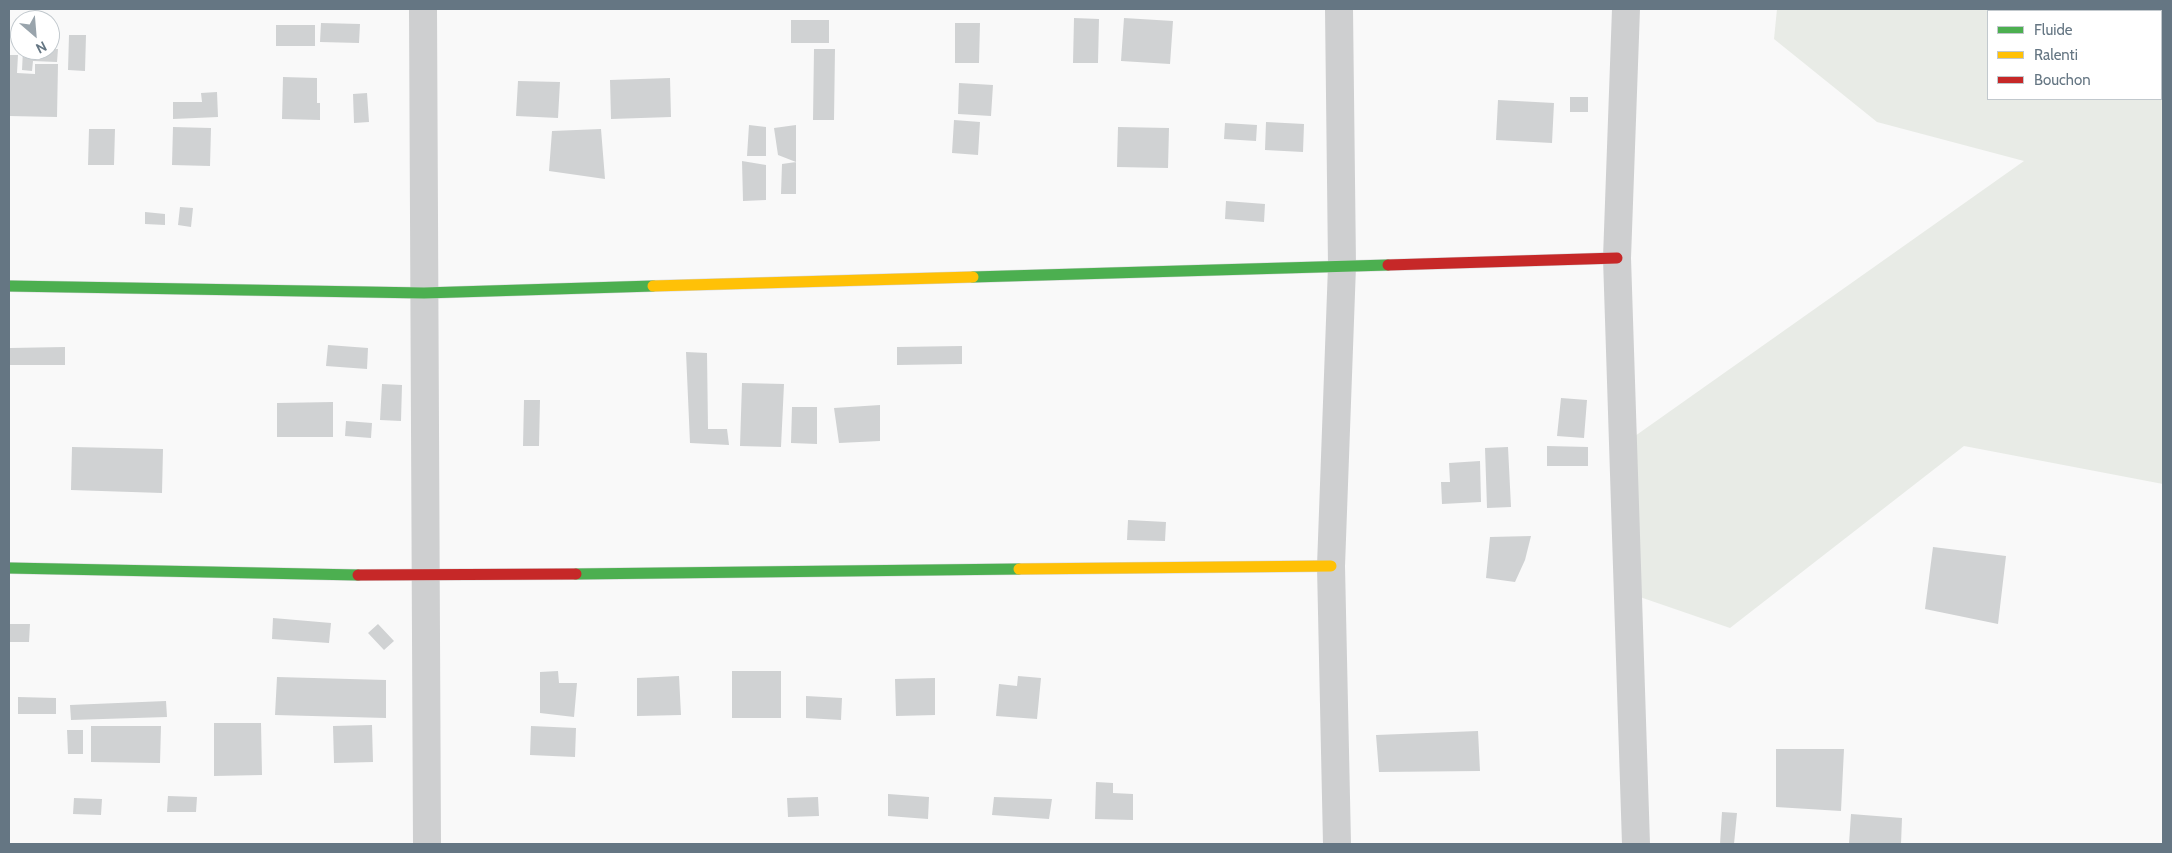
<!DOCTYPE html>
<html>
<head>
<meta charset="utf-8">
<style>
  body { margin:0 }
  #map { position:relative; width:2172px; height:853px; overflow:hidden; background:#f9f9f9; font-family:Cabin,sans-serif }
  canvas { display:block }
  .frame { position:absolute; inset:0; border:10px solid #657683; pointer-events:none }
  .legend { position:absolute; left:1987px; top:10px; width:175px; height:90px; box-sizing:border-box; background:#fff; border:1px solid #c1c8cd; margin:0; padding:6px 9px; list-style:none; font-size:15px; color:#657683 }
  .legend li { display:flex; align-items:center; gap:10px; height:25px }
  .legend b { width:25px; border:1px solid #c1c8cd }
  .north { position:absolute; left:10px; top:10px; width:50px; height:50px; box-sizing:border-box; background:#fff; border:1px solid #c1c8cd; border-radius:50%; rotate:153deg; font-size:14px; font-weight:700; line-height:20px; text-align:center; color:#657683 }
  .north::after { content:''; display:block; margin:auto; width:18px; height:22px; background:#99a4ac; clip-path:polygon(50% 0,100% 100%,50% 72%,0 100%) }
</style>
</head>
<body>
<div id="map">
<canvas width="2172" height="853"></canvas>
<div class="frame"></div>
<ul class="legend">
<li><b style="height:6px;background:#4caf50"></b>Fluide</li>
<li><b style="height:6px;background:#ffc107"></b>Ralenti</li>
<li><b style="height:6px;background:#c62828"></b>Bouchon</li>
</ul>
<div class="north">N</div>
</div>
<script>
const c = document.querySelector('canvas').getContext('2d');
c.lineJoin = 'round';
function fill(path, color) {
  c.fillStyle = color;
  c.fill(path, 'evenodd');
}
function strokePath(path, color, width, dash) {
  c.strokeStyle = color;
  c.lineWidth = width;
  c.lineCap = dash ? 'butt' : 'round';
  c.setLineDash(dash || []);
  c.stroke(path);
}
fill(new Path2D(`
  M 1777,9 L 2163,9 L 2163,484 L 1964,446 L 1730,628 L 1637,596 L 1635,436 L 2024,161 L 1877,122 L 1774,39 ZM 1988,11 L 2161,11 L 2161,99 L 1988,99 Z`), '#e8ebe6');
fill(new Path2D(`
  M 1074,18 L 1099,19 L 1098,63 L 1073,63 Z
  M 1124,18 L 1173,21 L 1170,64 L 1121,61 Z
  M 791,20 L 829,20 L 829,43 L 791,43 Z
  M 321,23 L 360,24 L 359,43 L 320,42 Z
  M 955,23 L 980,23 L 979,63 L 955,63 Z
  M 276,25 L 315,25 L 315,46 L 276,46 Z
  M 69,35 L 86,35 L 85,71 L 68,70 Z
  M 58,49 L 57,62 L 33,61 L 32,71 L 22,70 L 23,50 Z
  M 814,49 L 835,49 L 834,120 L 813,120 Z
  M 9,55 L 18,55 L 17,73 L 35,74 L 35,64 L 58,64 L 57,117 L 9,116 Z
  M 283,77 L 317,78 L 317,103 L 320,103 L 320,120 L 282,119 Z
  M 670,78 L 671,117 L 611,119 L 610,80 Z
  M 518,81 L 560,82 L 558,118 L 516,116 Z
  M 959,83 L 993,85 L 991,116 L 958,114 Z
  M 217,92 L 218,117 L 173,119 L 173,102 L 202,102 L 201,93 Z
  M 367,93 L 369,122 L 354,123 L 353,94 Z
  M 1570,97 L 1588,97 L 1588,112 L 1570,112 Z
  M 1498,100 L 1554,103 L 1552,143 L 1496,140 Z
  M 954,120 L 980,122 L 978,155 L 952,153 Z
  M 1266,122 L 1304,124 L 1303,152 L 1265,150 Z
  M 1225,123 L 1257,125 L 1256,141 L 1224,139 Z
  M 749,125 L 766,127 L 766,156 L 747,156 Z
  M 796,125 L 796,194 L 781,194 L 782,164 L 796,162 L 778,155 L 774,128 Z
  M 173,127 L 211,128 L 210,166 L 172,165 Z
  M 1118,127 L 1169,128 L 1168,168 L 1117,167 Z
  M 89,129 L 115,129 L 114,165 L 88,165 Z
  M 601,129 L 605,179 L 549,171 L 552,131 Z
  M 742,161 L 766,165 L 766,200 L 743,201 Z
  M 1226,201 L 1265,204 L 1264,222 L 1225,219 Z
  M 180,207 L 193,208 L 191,227 L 178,225 Z
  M 145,212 L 165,214 L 165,225 L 145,224 Z
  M 328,345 L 368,348 L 367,369 L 326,366 Z
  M 962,346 L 962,364 L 897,365 L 897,347 Z
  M 65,347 L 65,365 L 10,365 L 10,348 Z
  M 686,352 L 707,353 L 708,429 L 727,429 L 729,445 L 690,443 Z
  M 742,383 L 784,384 L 781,447 L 740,446 Z
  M 382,384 L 402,385 L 401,421 L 380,420 Z
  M 1561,398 L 1587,400 L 1584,438 L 1557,436 Z
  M 524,400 L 540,400 L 539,446 L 523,446 Z
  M 333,402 L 333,437 L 277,437 L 277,403 Z
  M 880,405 L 880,441 L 839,443 L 834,408 Z
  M 792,407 L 817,407 L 817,444 L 791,443 Z
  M 346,421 L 372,423 L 371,438 L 345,436 Z
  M 1547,446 L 1588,447 L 1588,466 L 1547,466 Z
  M 72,447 L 163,449 L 162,493 L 71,490 Z
  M 1508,447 L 1511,507 L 1487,508 L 1485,448 Z
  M 1480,461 L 1481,502 L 1442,504 L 1441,482 L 1450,482 L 1449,463 Z
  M 1128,520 L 1166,522 L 1165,541 L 1127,540 Z
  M 1531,536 L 1525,560 L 1515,582 L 1486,578 L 1490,537 Z
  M 1933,547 L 2006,556 L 1998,624 L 1925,609 Z
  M 273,618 L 331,623 L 329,643 L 272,639 Z
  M 9,624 L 30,624 L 29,642 L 9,642 Z
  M 378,624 L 394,641 L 384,650 L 368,633 Z
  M 558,671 L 559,683 L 577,683 L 574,717 L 540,713 L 540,672 Z
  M 732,671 L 781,671 L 781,718 L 732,718 Z
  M 679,676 L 681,715 L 637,716 L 637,678 Z
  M 1018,676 L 1041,678 L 1037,719 L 996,716 L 999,684 L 1017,686 Z
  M 277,677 L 386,680 L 386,718 L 275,715 Z
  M 935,678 L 935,715 L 896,716 L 895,679 Z
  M 806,696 L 842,698 L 841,720 L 806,718 Z
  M 18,697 L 56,698 L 56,714 L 18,714 Z
  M 166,701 L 167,717 L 71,720 L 70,705 Z
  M 214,723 L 261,723 L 262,775 L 214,776 Z
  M 372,725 L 373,762 L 334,763 L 333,726 Z
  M 91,726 L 161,726 L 160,763 L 91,762 Z
  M 531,726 L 576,728 L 575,757 L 530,755 Z
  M 67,730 L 83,730 L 83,754 L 68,754 Z
  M 1478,731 L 1480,771 L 1379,772 L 1376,735 Z
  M 1776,749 L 1844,749 L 1841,811 L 1776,807 Z
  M 1096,782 L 1113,783 L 1113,793 L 1133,794 L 1133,820 L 1095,819 Z
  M 888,794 L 929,797 L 928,819 L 888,816 Z
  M 168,796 L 197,797 L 196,812 L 167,812 Z
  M 818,797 L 819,816 L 788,817 L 787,798 Z
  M 994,797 L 1052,799 L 1049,819 L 992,815 Z
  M 74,798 L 102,799 L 101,815 L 73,814 Z
  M 1722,812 L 1737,813 L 1734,844 L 1720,844 Z
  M 1851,814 L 1902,818 L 1901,844 L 1849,844 Z`), '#d0d2d3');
const fast = new Path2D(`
  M 973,277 L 1388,265
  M 9,286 L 424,293 L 653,286
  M 9,568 L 358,575
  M 576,574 L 1019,569`);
const slow = new Path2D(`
  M 653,286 L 973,277
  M 1019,569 L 1331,566`);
const jam = new Path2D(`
  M 1388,265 L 1617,258
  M 358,575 L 576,574`);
strokePath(fast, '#d5d6d7', 12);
strokePath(slow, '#d5d6d7', 12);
strokePath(jam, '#d5d6d7', 12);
strokePath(new Path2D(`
  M 423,9 L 427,844
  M 1626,9 L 1617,258 L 1636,844
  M 1337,844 L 1331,566 L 1342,266 L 1339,9`), '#cecfd0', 28);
strokePath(fast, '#4caf50', 11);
strokePath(slow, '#ffc107', 11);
strokePath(jam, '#c62828', 11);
</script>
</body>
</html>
